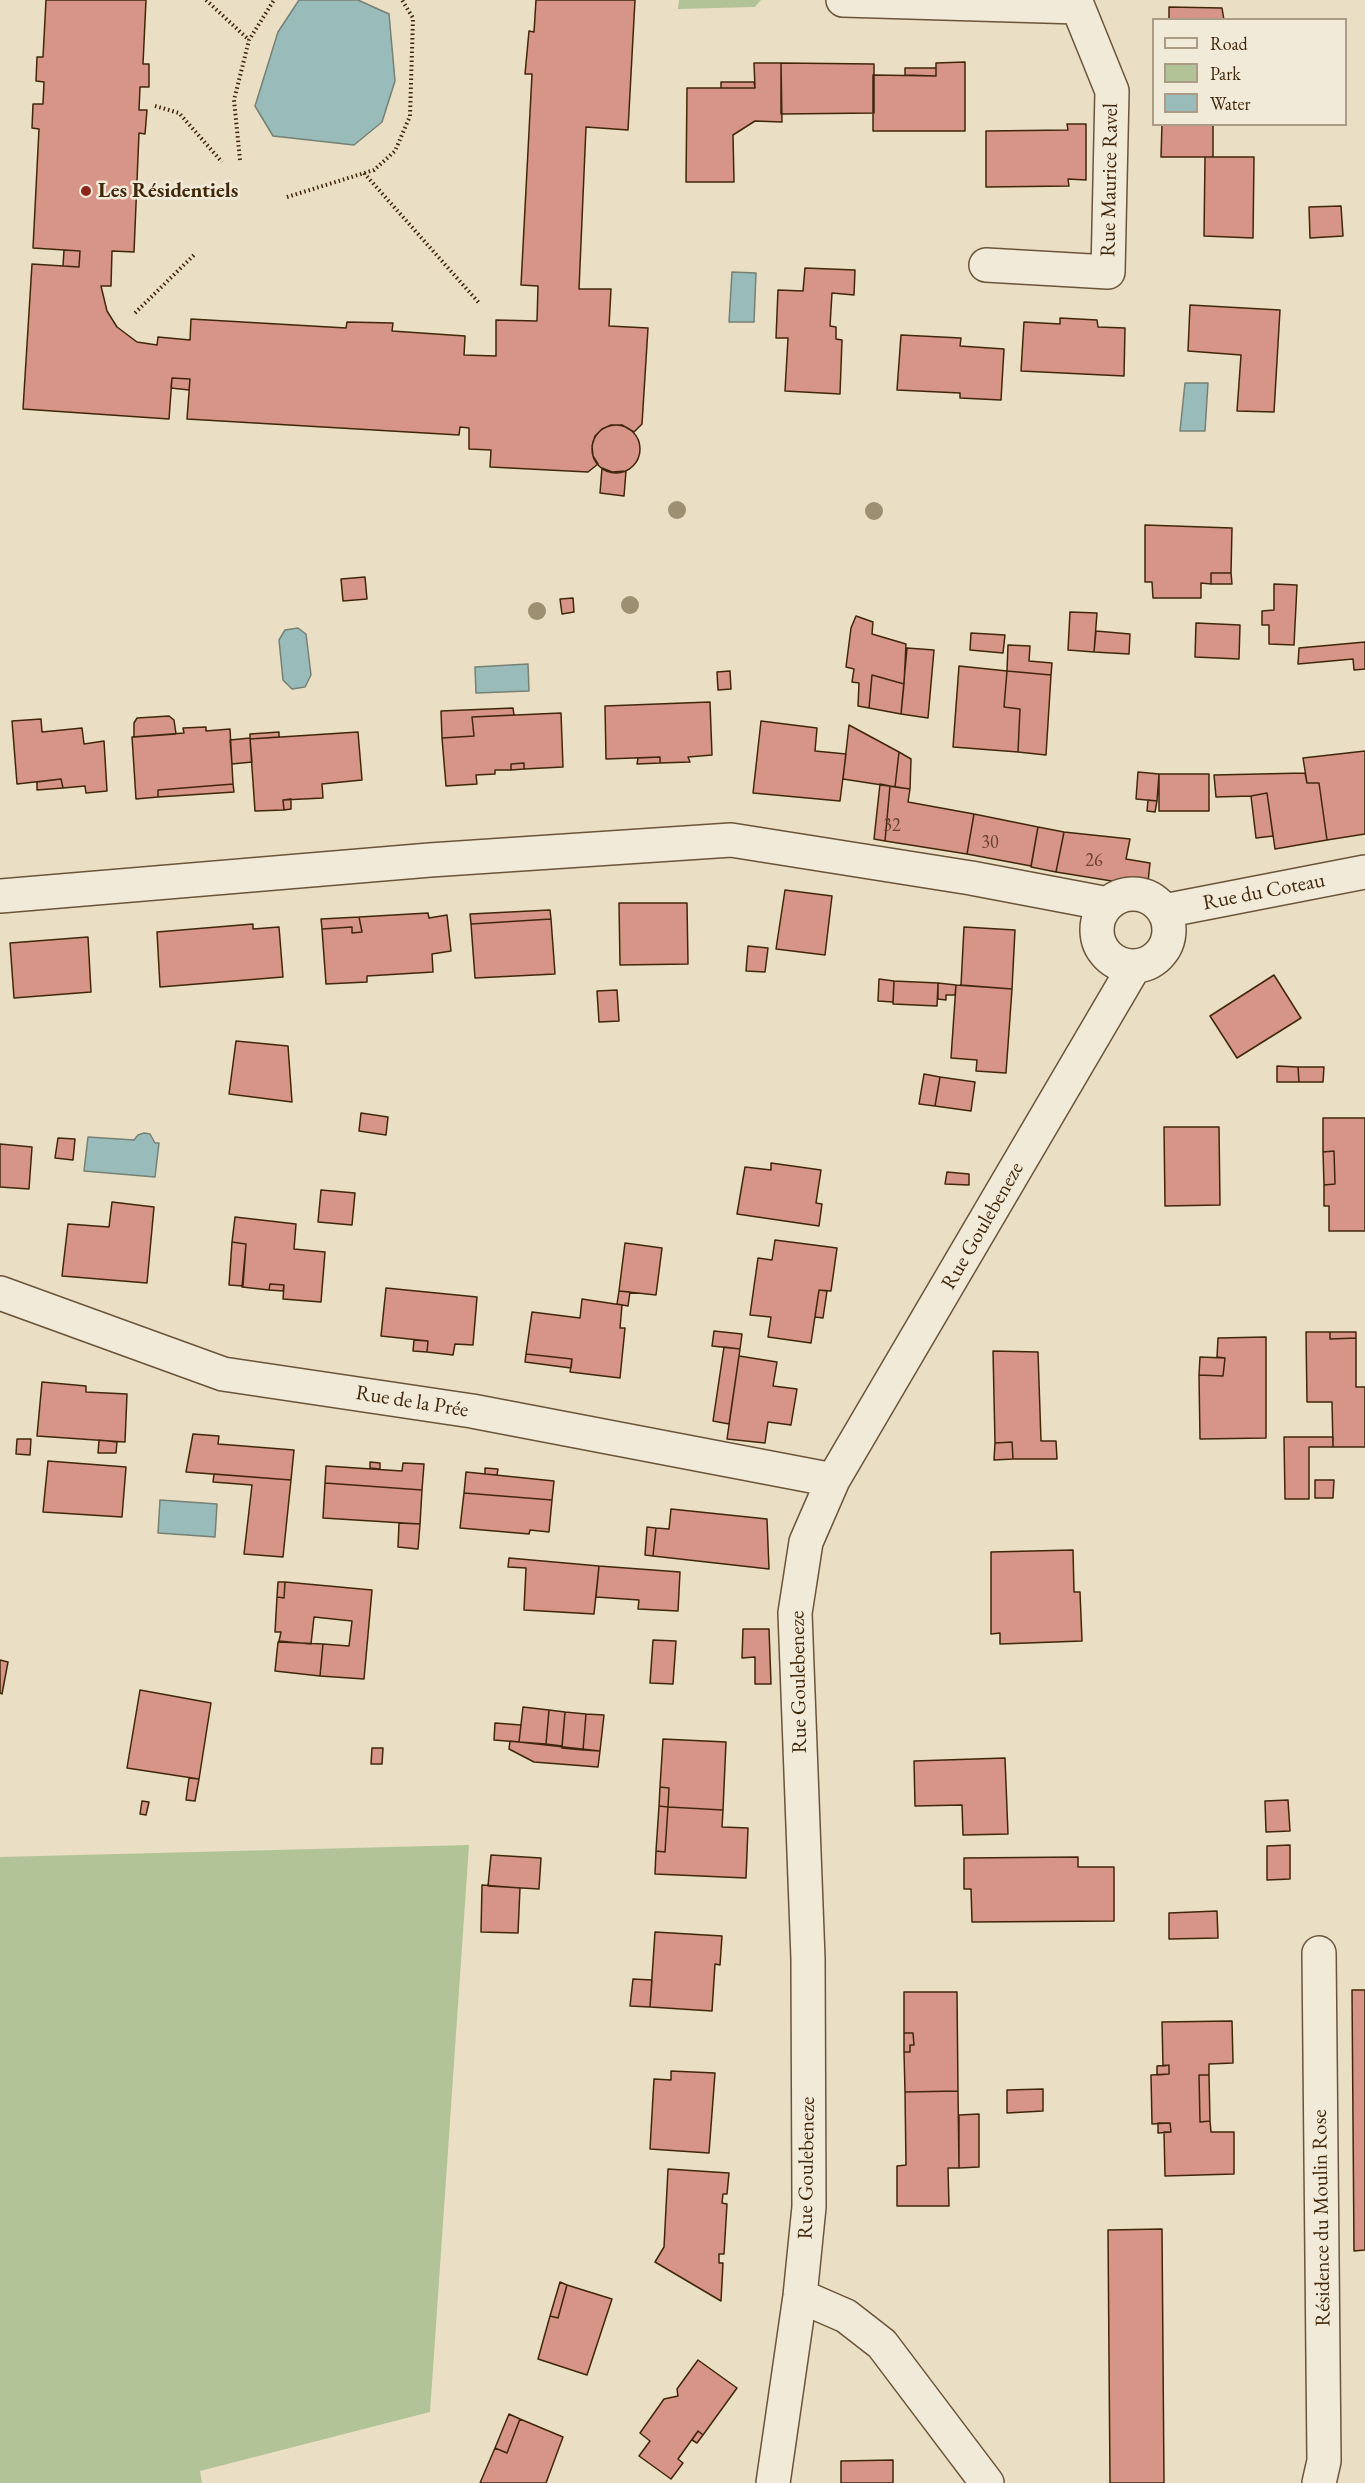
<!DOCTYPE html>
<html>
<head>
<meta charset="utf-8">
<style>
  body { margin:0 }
  #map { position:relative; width:1365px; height:2483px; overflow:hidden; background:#eadfc5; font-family:"EB Garamond",serif }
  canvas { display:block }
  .legend { position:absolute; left:1152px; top:18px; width:195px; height:108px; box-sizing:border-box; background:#f1ead9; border:2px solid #ab9c86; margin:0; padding:8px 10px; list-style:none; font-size:18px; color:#41270a }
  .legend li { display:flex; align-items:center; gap:12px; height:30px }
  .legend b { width:30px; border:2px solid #ab9c86 }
</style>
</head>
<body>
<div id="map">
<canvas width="1365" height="2483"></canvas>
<ul class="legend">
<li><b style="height:8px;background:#f1ead9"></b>Road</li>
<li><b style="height:16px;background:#b2c398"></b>Park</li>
<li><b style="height:16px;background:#99bcba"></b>Water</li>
</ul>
</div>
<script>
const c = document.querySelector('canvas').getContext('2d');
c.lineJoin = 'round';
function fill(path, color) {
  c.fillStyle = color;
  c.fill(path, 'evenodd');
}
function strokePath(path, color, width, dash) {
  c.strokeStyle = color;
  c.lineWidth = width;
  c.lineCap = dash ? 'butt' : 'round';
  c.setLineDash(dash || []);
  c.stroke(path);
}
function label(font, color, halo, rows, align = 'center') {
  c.font = font + ' "EB Garamond",serif';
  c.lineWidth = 5;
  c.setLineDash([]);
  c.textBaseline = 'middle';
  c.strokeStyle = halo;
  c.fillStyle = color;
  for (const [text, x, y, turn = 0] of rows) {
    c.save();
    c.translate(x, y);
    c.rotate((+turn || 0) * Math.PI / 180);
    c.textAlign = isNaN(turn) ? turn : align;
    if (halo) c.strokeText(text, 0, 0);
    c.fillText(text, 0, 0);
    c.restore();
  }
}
fill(new Path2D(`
  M 679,0 L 761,0 L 755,7 L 678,9 Z
  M 469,1845 L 430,2412 L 200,2471 L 202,2483 L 0,2483 L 0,1857 Z`), '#b2c398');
const water = new Path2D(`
  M 299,0 L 358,0 L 389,14 L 395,81 L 382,122 L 354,145 L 273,136 L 255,106 L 278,32 Z
  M 732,272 L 756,273 L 754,322 L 729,322 Z
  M 1185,383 L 1208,383 L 1205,431 L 1180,431 Z
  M 298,628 L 306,634 L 311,675 L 305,687 L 292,689 L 283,680 L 279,640 L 285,630 Z
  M 528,664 L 529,691 L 476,693 L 475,667 Z
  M 144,1133 L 150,1134 L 155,1143 L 159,1143 L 155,1177 L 84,1171 L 88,1137 L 134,1140 L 138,1135 Z
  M 160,1500 L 217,1504 L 215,1537 L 158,1533 Z`);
fill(water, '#99bcba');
strokePath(water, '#768074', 1.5);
const building = new Path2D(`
  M 46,0 L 146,0 L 143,64 L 149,64 L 149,87 L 140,87 L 139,110 L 147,110 L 145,134 L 139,133 L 134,252 L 112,251 L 111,286 L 101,286 L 107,311 L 117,327 L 137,342 L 157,345 L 158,337 L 190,340 L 191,319 L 346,328 L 347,322 L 393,323 L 392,331 L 465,336 L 464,355 L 496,356 L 496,320 L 537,321 L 538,286 L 521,285 L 532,74 L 525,74 L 529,31 L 534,32 L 536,0 L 635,0 L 628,130 L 586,127 L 579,289 L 611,289 L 609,326 L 648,328 L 642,424 L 634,432 L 622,425 L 611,425 L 602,429 L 595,436 L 592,446 L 593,456 L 598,464 L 588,472 L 490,467 L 491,450 L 469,449 L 469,428 L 460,427 L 459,435 L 187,419 L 190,379 L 172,378 L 169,419 L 23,409 L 32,264 L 79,267 L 80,251 L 33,248 L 39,129 L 32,128 L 33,104 L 43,104 L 44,82 L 36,81 L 37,57 L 43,57 Z
  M 1169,7 L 1222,8 L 1224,20 L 1169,20 Z
  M 965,62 L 965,131 L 873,131 L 873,75 L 936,76 L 936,63 Z
  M 754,63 L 781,63 L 782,122 L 755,121 L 733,135 L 734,182 L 686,182 L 687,88 L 755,88 Z
  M 781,63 L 874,64 L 874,113 L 781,114 Z
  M 905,68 L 936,68 L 936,76 L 905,75 Z
  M 721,82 L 754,82 L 755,88 L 721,88 Z
  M 1067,124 L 1086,124 L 1086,180 L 1068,179 L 1069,186 L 986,187 L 986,131 L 1068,130 Z
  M 1162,124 L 1213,124 L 1213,157 L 1161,157 Z
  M 1205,157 L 1254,157 L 1253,238 L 1204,236 Z
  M 1341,206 L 1343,236 L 1310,238 L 1309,207 Z
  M 64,250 L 80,251 L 79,267 L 63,266 Z
  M 805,268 L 855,270 L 854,295 L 832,293 L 830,326 L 836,327 L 836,339 L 842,340 L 840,394 L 785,391 L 788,338 L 776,338 L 778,290 L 803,291 Z
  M 1190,305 L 1280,310 L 1274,412 L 1237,411 L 1241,355 L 1188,351 Z
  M 1060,318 L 1097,320 L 1098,327 L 1125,328 L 1124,376 L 1021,371 L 1024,322 L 1060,324 Z
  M 901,335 L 961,338 L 960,346 L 1004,349 L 1001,400 L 960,398 L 960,393 L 897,390 Z
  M 172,378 L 190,379 L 189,390 L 171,388 Z
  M592 449a24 24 0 1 1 48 0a24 24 0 1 1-48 0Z
  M 602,468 L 612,472 L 626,471 L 624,496 L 600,493 Z
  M 1145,525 L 1232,528 L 1231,573 L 1211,573 L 1211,584 L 1201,583 L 1201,598 L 1153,598 L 1152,582 L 1145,582 Z
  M 1211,573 L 1231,573 L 1232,584 L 1211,584 Z
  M 365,577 L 367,599 L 343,601 L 341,579 Z
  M 1274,584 L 1297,585 L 1294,645 L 1269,644 L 1269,625 L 1262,625 L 1262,611 L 1274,610 Z
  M 573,598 L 574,612 L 562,614 L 560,599 Z
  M 1070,612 L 1097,613 L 1094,652 L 1068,650 Z
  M 856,616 L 873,622 L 872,634 L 906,644 L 904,684 L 872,675 L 869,708 L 858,706 L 859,683 L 852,682 L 854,669 L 846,667 L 851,628 Z
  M 1196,623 L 1240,625 L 1239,659 L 1195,657 Z
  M 1096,631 L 1130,634 L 1129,654 L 1094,652 Z
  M 971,633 L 1005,635 L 1003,653 L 970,650 Z
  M 1365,642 L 1365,669 L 1354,670 L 1353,659 L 1298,664 L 1299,648 Z
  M 1008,645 L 1030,646 L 1029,661 L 1052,663 L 1051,675 L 1007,671 Z
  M 907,648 L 934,650 L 928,718 L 901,714 Z
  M 959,666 L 1007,671 L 1004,707 L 1020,709 L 1018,752 L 953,747 Z
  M 730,671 L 731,689 L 718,690 L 717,672 Z
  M 1007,671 L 1051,675 L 1046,755 L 1018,752 L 1020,709 L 1004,707 Z
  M 872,675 L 904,684 L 901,714 L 869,708 Z
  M 710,702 L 712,755 L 688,757 L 690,762 L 660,763 L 660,757 L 606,759 L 605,706 Z
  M 513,708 L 514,715 L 472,717 L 474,736 L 442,738 L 441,711 Z
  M 561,713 L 563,767 L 524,769 L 524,763 L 511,764 L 511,770 L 495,770 L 495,774 L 476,775 L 477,784 L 446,786 L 442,738 L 474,736 L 472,717 Z
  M 169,716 L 174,720 L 176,734 L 134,737 L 134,723 L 137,718 Z
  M 41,719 L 42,732 L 82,728 L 84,744 L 104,741 L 107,791 L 86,793 L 85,786 L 63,788 L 61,779 L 17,784 L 12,721 Z
  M 761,721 L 817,728 L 815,751 L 846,754 L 840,801 L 753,793 Z
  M 849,725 L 899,752 L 895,787 L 843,779 Z
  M 206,727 L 206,731 L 230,729 L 233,784 L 158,790 L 158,797 L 136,799 L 132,737 L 184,733 L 183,728 Z
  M 279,732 L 279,737 L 250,739 L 250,734 Z
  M 358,732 L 362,780 L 322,784 L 323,798 L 283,800 L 284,810 L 255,811 L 250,739 Z
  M 250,738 L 252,762 L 232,764 L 230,740 Z
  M 1365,751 L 1365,834 L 1327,840 L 1319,783 L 1307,783 L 1303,758 Z
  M 899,752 L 911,759 L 910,789 L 895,787 Z
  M 660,757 L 660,763 L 637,764 L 638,758 Z
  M 524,763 L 524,769 L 511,770 L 511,764 Z
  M 1138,772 L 1159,774 L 1157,801 L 1136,799 Z
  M 1305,773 L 1307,783 L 1319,783 L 1327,840 L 1275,849 L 1267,793 L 1251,796 L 1216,797 L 1214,775 Z
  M 1159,774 L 1209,774 L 1209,811 L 1159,811 Z
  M 61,779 L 63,788 L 37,790 L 37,782 Z
  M 233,784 L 234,792 L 158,797 L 158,790 Z
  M 880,784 L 890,786 L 885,841 L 874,839 Z
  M 890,786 L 910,789 L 908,802 L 974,814 L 967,854 L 885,841 Z
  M 1267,793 L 1273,836 L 1256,838 L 1251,796 Z
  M 291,799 L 291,809 L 284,810 L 283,800 Z
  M 1148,800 L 1157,801 L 1155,812 L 1147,811 Z
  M 974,814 L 1038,827 L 1031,866 L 967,854 Z
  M 1038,827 L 1064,832 L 1056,872 L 1031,867 Z
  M 1064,832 L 1130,839 L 1126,859 L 1150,863 L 1148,882 L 1118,882 L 1056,872 Z
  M 785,890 L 832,896 L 825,955 L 776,949 Z
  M 619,903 L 687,903 L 688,964 L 620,965 Z
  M 550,910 L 551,919 L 471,924 L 470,914 Z
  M 428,913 L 429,918 L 447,915 L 451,951 L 432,954 L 433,972 L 367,976 L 367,982 L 326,984 L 322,929 L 352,927 L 352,933 L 362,932 L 359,917 Z
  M 359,917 L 362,932 L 352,933 L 352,927 L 322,929 L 321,919 Z
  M 551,919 L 555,974 L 475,978 L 471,924 Z
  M 253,924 L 253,929 L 279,927 L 283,977 L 160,987 L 157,932 Z
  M 964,927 L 1015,930 L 1012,989 L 961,985 Z
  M 88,937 L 91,992 L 14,998 L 10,943 Z
  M 748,946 L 768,948 L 765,972 L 746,971 Z
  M 1274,975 L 1301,1018 L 1237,1058 L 1210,1016 Z
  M 879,979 L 894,981 L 893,1002 L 878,1001 Z
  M 894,981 L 938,983 L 937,1006 L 893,1004 Z
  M 938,983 L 956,985 L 955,995 L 946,995 L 946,1000 L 938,999 Z
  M 956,985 L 1012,989 L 1006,1073 L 976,1071 L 977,1060 L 951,1058 Z
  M 617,990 L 619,1021 L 599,1022 L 597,991 Z
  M 236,1041 L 288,1046 L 292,1102 L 229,1094 Z
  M 1277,1066 L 1298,1067 L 1299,1082 L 1277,1082 Z
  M 1298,1067 L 1324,1067 L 1323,1082 L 1299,1082 Z
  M 924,1074 L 940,1077 L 935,1106 L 919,1104 Z
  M 940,1077 L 975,1082 L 971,1111 L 935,1106 Z
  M 361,1113 L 388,1117 L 386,1135 L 359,1131 Z
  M 1323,1118 L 1365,1118 L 1365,1231 L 1329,1231 L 1329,1206 L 1324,1206 L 1324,1185 L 1335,1184 L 1334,1151 L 1323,1152 Z
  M 1164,1127 L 1219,1127 L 1220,1205 L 1165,1206 Z
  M 58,1138 L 75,1139 L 73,1160 L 55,1158 Z
  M 0,1144 L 32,1147 L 29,1189 L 0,1187 Z
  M 1334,1151 L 1335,1184 L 1324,1185 L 1323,1152 Z
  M 771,1163 L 821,1170 L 816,1203 L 822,1204 L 819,1226 L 737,1214 L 745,1167 L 771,1170 Z
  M 947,1172 L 969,1174 L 969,1185 L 945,1184 Z
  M 321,1190 L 355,1193 L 352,1225 L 318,1222 Z
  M 112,1202 L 154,1207 L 147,1283 L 62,1276 L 68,1224 L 109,1227 Z
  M 235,1217 L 296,1224 L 294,1249 L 325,1252 L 321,1302 L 283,1299 L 284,1285 L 270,1284 L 269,1290 L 242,1287 L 246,1244 L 232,1242 Z
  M 775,1240 L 837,1248 L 831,1291 L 819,1290 L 811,1343 L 768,1337 L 771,1317 L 750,1315 L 758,1258 L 772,1260 Z
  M 232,1242 L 246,1244 L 243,1286 L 229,1285 Z
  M 625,1243 L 662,1248 L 656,1295 L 619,1291 Z
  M 270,1284 L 284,1285 L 283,1291 L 269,1290 Z
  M 386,1288 L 477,1297 L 473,1345 L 455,1344 L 453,1355 L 427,1352 L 428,1341 L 381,1336 Z
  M 819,1290 L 827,1291 L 823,1318 L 815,1317 Z
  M 619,1291 L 630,1292 L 628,1306 L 617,1304 Z
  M 582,1299 L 622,1305 L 620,1328 L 625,1328 L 620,1378 L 570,1372 L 572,1359 L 526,1354 L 532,1312 L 580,1318 Z
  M 714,1331 L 742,1334 L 740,1349 L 712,1346 Z
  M 1306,1332 L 1330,1332 L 1330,1339 L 1356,1338 L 1356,1387 L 1365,1387 L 1365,1447 L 1333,1447 L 1332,1402 L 1307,1402 Z
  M 1330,1332 L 1356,1332 L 1356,1338 L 1330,1339 Z
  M 1266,1337 L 1266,1438 L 1200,1439 L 1199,1375 L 1223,1376 L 1225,1358 L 1217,1357 L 1218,1338 Z
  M 414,1340 L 428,1341 L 427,1352 L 413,1351 Z
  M 724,1347 L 740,1349 L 729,1424 L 713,1421 Z
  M 993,1351 L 1038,1352 L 1041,1441 L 1056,1441 L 1057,1459 L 1013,1459 L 1012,1442 L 995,1443 Z
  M 526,1354 L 572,1359 L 571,1368 L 525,1362 Z
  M 739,1356 L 777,1362 L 773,1386 L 797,1389 L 791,1425 L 768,1422 L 765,1443 L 727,1439 Z
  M 1200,1357 L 1225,1358 L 1223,1376 L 1199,1375 Z
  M 42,1382 L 86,1386 L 86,1392 L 127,1394 L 125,1442 L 37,1436 Z
  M 193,1434 L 219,1436 L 218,1444 L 294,1450 L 291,1480 L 186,1472 Z
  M 1284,1437 L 1333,1437 L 1333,1447 L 1309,1447 L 1309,1499 L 1285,1499 Z
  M 17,1439 L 31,1439 L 30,1455 L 16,1454 Z
  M 99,1440 L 117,1442 L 116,1453 L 98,1453 Z
  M 1012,1442 L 1013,1459 L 994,1460 L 995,1443 Z
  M 48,1461 L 126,1467 L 122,1517 L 43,1512 Z
  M 370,1462 L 380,1463 L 380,1469 L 370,1468 Z
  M 403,1463 L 424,1464 L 422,1490 L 325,1483 L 326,1466 L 402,1471 Z
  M 485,1468 L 498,1469 L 497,1475 L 485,1474 Z
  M 466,1472 L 554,1481 L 552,1500 L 464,1493 Z
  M 214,1474 L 291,1480 L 283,1557 L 244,1554 L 252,1485 L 213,1482 Z
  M 1315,1480 L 1334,1480 L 1333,1498 L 1315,1498 Z
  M 325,1483 L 422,1490 L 420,1524 L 323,1518 Z
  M 464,1493 L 552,1500 L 549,1532 L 530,1530 L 529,1534 L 460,1528 Z
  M 671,1509 L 767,1519 L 769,1569 L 653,1556 L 656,1528 L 669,1529 Z
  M 399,1523 L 420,1524 L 418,1549 L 398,1547 Z
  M 647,1527 L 656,1528 L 653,1556 L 645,1555 Z
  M 1073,1550 L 1074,1592 L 1080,1592 L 1082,1641 L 1000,1644 L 1000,1633 L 991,1634 L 991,1552 Z
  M 509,1558 L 599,1566 L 594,1614 L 524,1610 L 526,1568 L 508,1567 Z
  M 599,1566 L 680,1572 L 678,1611 L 638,1609 L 639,1600 L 596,1597 Z
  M 278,1582 L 285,1582 L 284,1598 L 277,1597 Z
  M 285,1582 L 372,1590 L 364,1679 L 320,1676 L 323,1644 L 349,1646 L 352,1621 L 314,1617 L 311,1644 L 279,1641 L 281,1632 L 275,1632 L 277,1597 L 284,1598 Z
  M 743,1629 L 769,1629 L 771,1684 L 755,1684 L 755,1657 L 742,1658 Z
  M 653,1640 L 676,1641 L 673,1684 L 650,1683 Z
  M 278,1642 L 323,1644 L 320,1676 L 275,1671 Z
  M 0,1660 L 8,1662 L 2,1694 L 0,1693 Z
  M 140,1690 L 211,1703 L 199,1779 L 127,1768 Z
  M 523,1707 L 549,1710 L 546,1744 L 519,1742 Z
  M 549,1710 L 565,1712 L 562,1746 L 546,1744 Z
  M 565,1712 L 586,1714 L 583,1750 L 562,1748 Z
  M 586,1714 L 604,1715 L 600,1751 L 583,1750 Z
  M 495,1723 L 521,1725 L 519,1742 L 494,1740 Z
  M 663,1739 L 726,1742 L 723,1810 L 668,1807 L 669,1788 L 660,1787 Z
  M 510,1741 L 600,1751 L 598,1767 L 534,1762 L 509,1749 Z
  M 372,1748 L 383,1748 L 382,1764 L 371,1764 Z
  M 1005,1758 L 1008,1834 L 963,1835 L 962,1805 L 915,1806 L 914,1761 Z
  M 189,1778 L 199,1779 L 195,1801 L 186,1800 Z
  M 660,1787 L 669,1788 L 668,1807 L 659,1806 Z
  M 1288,1800 L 1290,1831 L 1266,1832 L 1265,1801 Z
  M 142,1801 L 149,1802 L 146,1815 L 140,1814 Z
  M 659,1806 L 668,1807 L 665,1852 L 656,1851 Z
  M 668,1807 L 723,1810 L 722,1827 L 748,1828 L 746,1878 L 655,1874 L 656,1851 L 665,1852 Z
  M 1290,1845 L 1290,1879 L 1267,1880 L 1267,1846 Z
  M 491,1855 L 541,1858 L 539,1889 L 488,1886 Z
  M 1078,1857 L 1078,1867 L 1114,1867 L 1114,1921 L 972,1922 L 971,1889 L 964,1889 L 964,1858 Z
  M 482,1885 L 520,1888 L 518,1933 L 481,1932 Z
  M 1217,1911 L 1218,1938 L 1169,1939 L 1169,1913 Z
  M 655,1932 L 722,1936 L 720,1965 L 715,1964 L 712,2011 L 650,2007 Z
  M 633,1979 L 652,1980 L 650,2007 L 630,2006 Z
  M 1352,1990 L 1365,1990 L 1365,2250 L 1354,2251 Z
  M 904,1992 L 957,1992 L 958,2091 L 905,2092 L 904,2052 L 910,2052 L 910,2045 L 914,2045 L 913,2033 L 904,2033 Z
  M 1232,2021 L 1233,2063 L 1209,2064 L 1209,2075 L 1199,2075 L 1200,2122 L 1210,2121 L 1211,2132 L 1234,2132 L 1234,2174 L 1165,2176 L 1164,2132 L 1171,2132 L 1170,2123 L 1152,2124 L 1151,2075 L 1169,2074 L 1169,2065 L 1163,2066 L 1162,2022 Z
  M 904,2033 L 913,2033 L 914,2045 L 910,2045 L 910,2052 L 904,2052 Z
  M 1169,2065 L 1169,2074 L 1157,2075 L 1157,2066 Z
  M 671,2071 L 715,2073 L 709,2153 L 650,2149 L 654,2079 L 671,2080 Z
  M 1199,2075 L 1209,2075 L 1210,2121 L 1200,2122 Z
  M 1043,2089 L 1043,2111 L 1007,2113 L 1007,2090 Z
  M 958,2091 L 959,2168 L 948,2168 L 949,2206 L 897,2206 L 897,2166 L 906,2165 L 905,2092 Z
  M 979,2114 L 979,2167 L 959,2168 L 959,2115 Z
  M 1158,2123 L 1170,2123 L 1171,2132 L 1158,2133 Z
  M 668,2169 L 729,2173 L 727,2194 L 723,2194 L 722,2203 L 727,2204 L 724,2254 L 719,2254 L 719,2263 L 723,2263 L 721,2301 L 655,2262 L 664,2247 Z
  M 1162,2229 L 1164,2483 L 1110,2483 L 1108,2230 Z
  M 560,2282 L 567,2285 L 558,2318 L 550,2316 Z
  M 567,2285 L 612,2299 L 587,2375 L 538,2359 L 550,2316 L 558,2318 Z
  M 698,2360 L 737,2388 L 703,2435 L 698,2431 L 678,2459 L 683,2463 L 671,2479 L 639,2456 L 650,2441 L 640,2433 L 664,2399 L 678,2396 L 677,2389 Z
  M 509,2414 L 520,2419 L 507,2453 L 495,2448 Z
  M 520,2419 L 563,2437 L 546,2483 L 480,2483 L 495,2448 L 507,2453 Z
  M 698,2431 L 703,2435 L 697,2443 L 692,2440 Z
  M 893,2460 L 893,2483 L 841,2483 L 841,2461 Z`);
fill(building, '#d69586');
strokePath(building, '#41270a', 1.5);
const street = new Path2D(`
  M 843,0 L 1078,7 L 1112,91 L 1108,272 L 986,265
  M1097 930a36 36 0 1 1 72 0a36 36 0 1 1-72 0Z
  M 0,896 L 430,860 L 731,840 L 971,878 L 1108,904
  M 1164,911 L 1365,872
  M 0,1293 L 223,1374 L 472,1411 L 833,1480
  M 800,2296 L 846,2316 L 882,2344 L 987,2483
  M 773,2483 L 800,2296 L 809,2207 L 808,1959 L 795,1613 L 806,1542 L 833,1480 L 1134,967
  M 1319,2483 L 1324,2461 L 1319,1953`);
strokePath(street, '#6b5539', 36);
strokePath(new Path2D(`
  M 206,0 L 249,40
  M 155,106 L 179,113 L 222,162
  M 240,160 L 234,100 L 249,40 L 274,0
  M 364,173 L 480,304
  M 287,197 L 374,170 L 395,151 L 410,116 L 413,18 L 402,0
  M 135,313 L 195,254`), '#41270a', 4, [1.5, 3]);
strokePath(street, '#f1ead9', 33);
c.fillStyle = '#9c8f72';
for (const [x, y] of [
  [677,510],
  [874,511],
  [630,605],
  [537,611]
]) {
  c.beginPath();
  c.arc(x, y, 9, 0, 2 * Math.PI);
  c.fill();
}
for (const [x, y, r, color] of [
  [86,191,6,"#8f2418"]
]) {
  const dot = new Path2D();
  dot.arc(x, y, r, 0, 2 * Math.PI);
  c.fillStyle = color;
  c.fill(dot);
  strokePath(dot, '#f1ead9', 2);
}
label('18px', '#664229', null, [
  ["32",892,826],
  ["30",990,843],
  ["26",1094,861]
]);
label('21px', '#41270a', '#f1ead9', [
  ["Rue Maurice Ravel",1110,180,-89],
  ["Rue du Coteau",1264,892,-11],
  ["Rue Goulebeneze",983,1226,-60],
  ["Rue de la Prée",412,1402,9],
  ["Rue Goulebeneze",799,1682,-91],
  ["Rue Goulebeneze",807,2168,-89],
  ["Résidence du Moulin Rose",1322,2218,-91]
]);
label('bold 21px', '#41270a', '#f1ead9', [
  ["Les Résidentiels",98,191]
], 'left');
</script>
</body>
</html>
